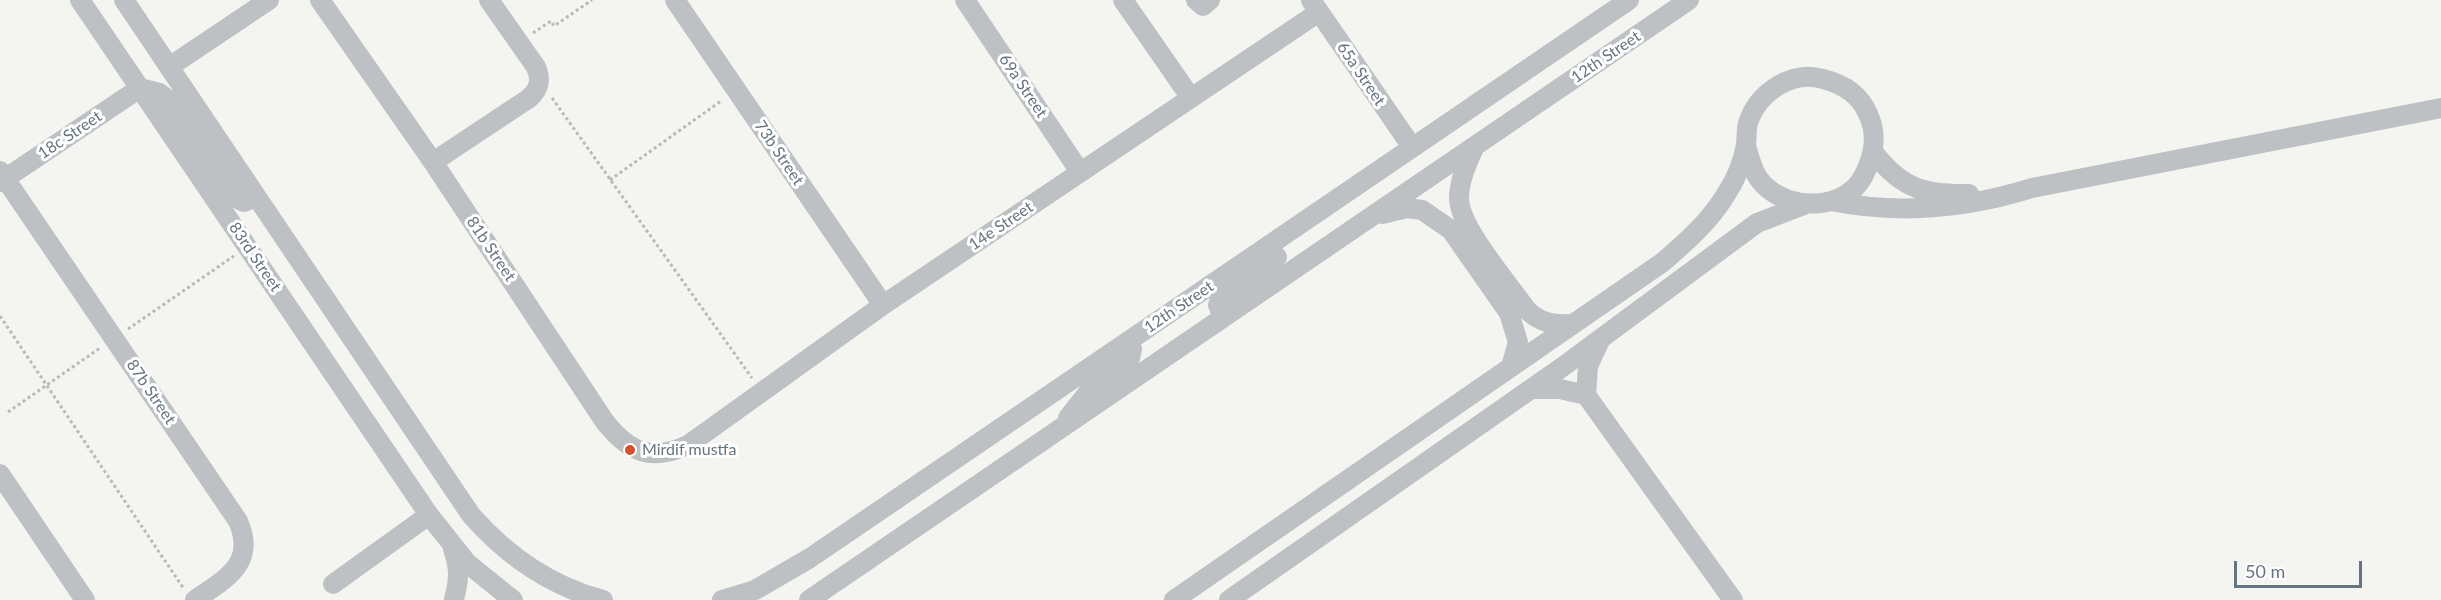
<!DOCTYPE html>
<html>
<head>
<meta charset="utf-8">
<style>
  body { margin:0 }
  #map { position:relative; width:2441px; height:600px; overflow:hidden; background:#f4f4f0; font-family:Lato,sans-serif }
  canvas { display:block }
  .scale { position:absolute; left:2234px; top:561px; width:128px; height:27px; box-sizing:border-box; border:3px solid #657480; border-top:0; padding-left:8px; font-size:18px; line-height:21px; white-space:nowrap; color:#657480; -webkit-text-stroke:4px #fff; paint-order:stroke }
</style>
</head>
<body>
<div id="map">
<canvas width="2441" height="600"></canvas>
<div class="scale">50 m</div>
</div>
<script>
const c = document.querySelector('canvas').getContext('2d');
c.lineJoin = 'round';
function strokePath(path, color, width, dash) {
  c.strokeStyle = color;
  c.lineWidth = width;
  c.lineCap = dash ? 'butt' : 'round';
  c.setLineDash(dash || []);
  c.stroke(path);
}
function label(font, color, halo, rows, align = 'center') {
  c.font = font + ' Lato,sans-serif';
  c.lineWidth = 6;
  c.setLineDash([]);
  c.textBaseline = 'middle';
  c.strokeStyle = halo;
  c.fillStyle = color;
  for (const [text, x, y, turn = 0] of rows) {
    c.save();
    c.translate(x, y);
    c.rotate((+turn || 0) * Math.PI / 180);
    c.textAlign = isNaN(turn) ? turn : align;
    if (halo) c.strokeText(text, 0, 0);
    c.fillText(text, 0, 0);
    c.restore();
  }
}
strokePath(new Path2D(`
  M 533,33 L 551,21 L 554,26 L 592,0
  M 552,98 L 752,378
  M 610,180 L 721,101
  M 0,316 L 184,589
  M 128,329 L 234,256
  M 8,412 L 100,348`), '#b7babc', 3, [3, 3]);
strokePath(new Path2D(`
  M 80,0 L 429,515 L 467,563 L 513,600
  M 124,0 L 471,515 C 507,556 550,586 603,600
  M 320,0 L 433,162 L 605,422 C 629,452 651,462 688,445 L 883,305 L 1319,12
  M 675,0 L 883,305
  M 965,0 L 1080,172
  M 1123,0 L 1191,98
  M 1196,0 L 1203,6 L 1210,0
  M 1311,0 L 1412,147
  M 169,67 L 269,0
  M 1475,146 C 1467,163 1459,180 1459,199 C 1460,228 1508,283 1526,309 C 1540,323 1552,325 1573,324
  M 1874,153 C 1902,189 1925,195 1969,194
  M 433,162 L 528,99 C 539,90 542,81 536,67 L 489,0
  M 0,171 L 238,521 C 257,564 225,579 195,600
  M 0,182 L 140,88 L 159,93 L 166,98 L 236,198 L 244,202 L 252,198 L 254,193
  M 1831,201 C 1900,215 1965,209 2032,188 L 2441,108
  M 1382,214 L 1407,208 L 1422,210 L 1451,230 L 1509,313 L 1518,342 L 1511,367
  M 1223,317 L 1218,305 L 1220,298 L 1277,257
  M 1600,340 L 1588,366 L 1586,395 L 1733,600
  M 1532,389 L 1560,389 L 1586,395
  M 1068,418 L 1090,390 L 1130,358 L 1132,349 L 1128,341
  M 0,474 L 85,600
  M 453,549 C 460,568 459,581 454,599
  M 333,584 L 429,515
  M 722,600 L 755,590 L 810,558 L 1629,0
  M 809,600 L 1689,0
  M 1174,600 L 1663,262 C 1686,242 1709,222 1725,196 C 1735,181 1743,162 1746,145 C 1747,138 1746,130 1748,123 C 1758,92 1792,70 1823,79 C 1843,84 1860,95 1868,114 C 1878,135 1874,155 1864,175 C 1846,211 1791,211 1765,186 C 1754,176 1750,160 1746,146
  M 1229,600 L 1561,368 L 1757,223 L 1804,205`), '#bdc1c4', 20);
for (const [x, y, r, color] of [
  [630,450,6,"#d7502d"]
]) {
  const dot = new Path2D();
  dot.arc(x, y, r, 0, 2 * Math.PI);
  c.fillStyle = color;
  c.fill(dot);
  strokePath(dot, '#fff', 2);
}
label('16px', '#657480', '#fff', [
  ["12th Street",1606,57,-34],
  ["65a Street",1361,74,56],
  ["69a Street",1023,86,56],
  ["18c Street",70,135,-34],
  ["73b Street",779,153,56],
  ["14e Street",1001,226,-34],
  ["81b Street",491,249,56],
  ["83rd Street",255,257,56],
  ["12th Street",1179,307,-34],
  ["87b Street",151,392,56]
]);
label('16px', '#657480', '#fff', [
  ["Mirdif mustfa",642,450]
], 'left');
</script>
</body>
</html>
